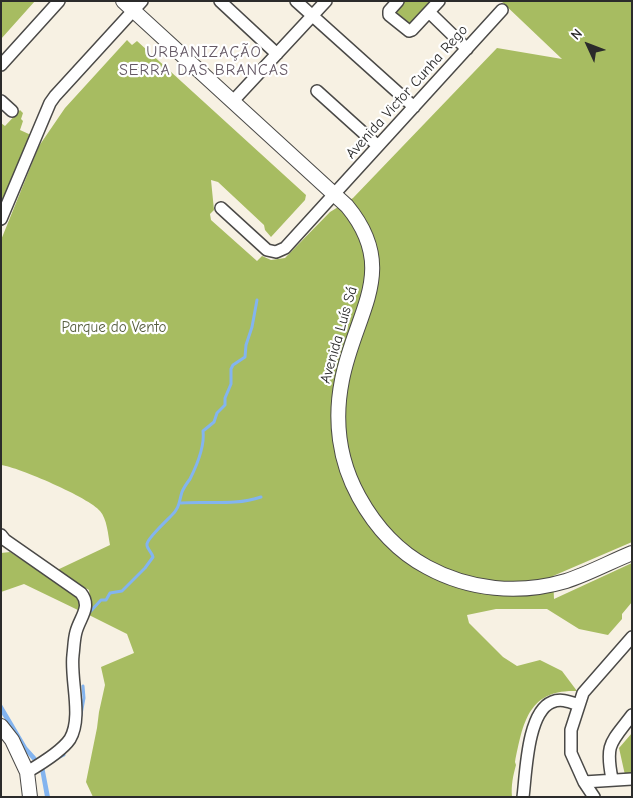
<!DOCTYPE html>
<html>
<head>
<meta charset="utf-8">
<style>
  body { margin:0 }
  #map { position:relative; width:633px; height:798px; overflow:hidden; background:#f7f1e3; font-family:"Comic Neue",sans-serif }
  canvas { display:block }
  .frame { position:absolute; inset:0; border:2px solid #2b2b2b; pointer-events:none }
  .north { position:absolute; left:563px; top:20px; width:50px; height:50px; -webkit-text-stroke:4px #fff; paint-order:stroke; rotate:313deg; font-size:14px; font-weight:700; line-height:20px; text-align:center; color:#2b2b2b }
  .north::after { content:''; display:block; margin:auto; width:18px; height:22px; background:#2b2b2b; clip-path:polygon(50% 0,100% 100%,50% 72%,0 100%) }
</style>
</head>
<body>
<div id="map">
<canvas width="633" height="798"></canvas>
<div class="frame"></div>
<div class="north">N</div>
</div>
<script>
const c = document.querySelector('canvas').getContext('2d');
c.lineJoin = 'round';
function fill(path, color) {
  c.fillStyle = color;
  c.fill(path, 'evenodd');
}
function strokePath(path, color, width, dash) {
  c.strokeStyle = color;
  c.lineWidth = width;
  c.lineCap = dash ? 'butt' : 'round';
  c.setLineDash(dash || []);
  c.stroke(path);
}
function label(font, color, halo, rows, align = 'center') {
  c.font = font + ' "Comic Neue",sans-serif';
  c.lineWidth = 4.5;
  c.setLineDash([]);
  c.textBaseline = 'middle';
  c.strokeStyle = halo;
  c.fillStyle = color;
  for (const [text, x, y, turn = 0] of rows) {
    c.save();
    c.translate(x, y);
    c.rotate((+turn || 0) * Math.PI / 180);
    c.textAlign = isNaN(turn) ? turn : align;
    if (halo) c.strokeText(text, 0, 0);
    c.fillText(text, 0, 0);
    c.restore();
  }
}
fill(new Path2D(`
  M 1,1 L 35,1 L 1,39 Z
  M 401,1 L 433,1 L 412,23 C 405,24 401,19 396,15 L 396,8 Z
  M 501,1 L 632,1 L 632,542 L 553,576 L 554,599 L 632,563 L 632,602 L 622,614 L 622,619 L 608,635 L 579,629 L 547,609 L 496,609 L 467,615 L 469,623 L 503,657 L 517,666 L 540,660 L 562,671 L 577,691 C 528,689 523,723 515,762 L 516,765 C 513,776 511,785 512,797 L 93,797 L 86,782 L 97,728 L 99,712 L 105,685 L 101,667 L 134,653 L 127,634 L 87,614 L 91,603 L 89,590 L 55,571 L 110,545 C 108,534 107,519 100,511 C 90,498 18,467 1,465 L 1,240 L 39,146 L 65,108 L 127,40 L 132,45 L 137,41 L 306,195 L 305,200 L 271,237 L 265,230 L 264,225 L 218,182 L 211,180 L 214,210 L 210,214 L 211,220 L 257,261 L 262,256 L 271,260 L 285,258 L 330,212 L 353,198 L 497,48 L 562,59 Z
  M 20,110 L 23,113 L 21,119 L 23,121 L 20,130 L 31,135 L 1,207 L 1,123 L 5,126 Z
  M 10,552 L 79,597 L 81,603 L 80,611 L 24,584 L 1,592 L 1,553 Z
  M 632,733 L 632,775 L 625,775 L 619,748 Z`), '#a7bc61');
fill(new Path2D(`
  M 1,703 L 27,747 L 44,766 L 50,797 L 45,797 L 40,769 L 23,749 L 1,713 Z`), '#83b4ef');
strokePath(new Path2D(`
  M 181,503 C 208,501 235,506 261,497
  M 89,613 L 101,600 L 106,600 L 110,593 L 122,591 L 145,568 L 153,557 C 152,552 146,548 147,544 C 147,539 167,520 171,516 C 180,508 179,501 182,492 C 184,487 187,483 190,479 C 197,465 205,447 203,431 L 214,422 L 217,413 L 225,405 L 225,398 L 231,384 L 231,369 L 233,365 L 245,357 L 246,345 L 252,327 L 257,300
  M 80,720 L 84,698 L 83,686
  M 56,759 L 64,755`), '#83b4ef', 3);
const minor = new Path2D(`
  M 220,1 L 277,54
  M 296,1 L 414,107
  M 398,1 L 389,11 L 389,15 L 409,31 L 412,30 L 439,1
  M 429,12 L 467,49
  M 1,65 L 59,1
  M 317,91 L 378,146
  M 1,101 L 12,111
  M 233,101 L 326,1
  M 221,208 L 267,250 L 276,252 L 285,248 L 502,10
  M 1,219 L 50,103 L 55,96 L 142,1
  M 1,535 L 5,540 L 81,593 C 92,607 80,617 76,632 C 74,639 74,647 73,655 C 70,679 83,717 70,739 C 62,751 39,765 27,772
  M 612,779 C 605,743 611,743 632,715
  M 584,782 L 632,779
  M 523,797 C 526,774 527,712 552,702 C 561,698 570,702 579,705
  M 594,797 L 584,782 L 571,753 L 571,730 L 583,693 L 632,637`);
const tertiary = new Path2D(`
  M 123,1 L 347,206 C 400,270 355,312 342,380 C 334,420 339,461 359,497 C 375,526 397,551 427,567 C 469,590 519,595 566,581 C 588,574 610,562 632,553
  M 1,726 L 12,740 L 27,772 L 30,797`);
strokePath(minor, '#4a4947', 14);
strokePath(tertiary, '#4a4947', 16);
strokePath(minor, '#fff', 11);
strokePath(tertiary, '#fff', 14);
label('15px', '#2b2b2b', '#fff', [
  ["Avenida Victor Cunha Rego",407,92,-48],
  ["Avenida Luís Sá",339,335,-74]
]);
label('15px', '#565e3e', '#fff', [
  ["Parque do Vento",114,328]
]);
c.letterSpacing = '1px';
label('16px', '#655965', '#fff', [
  ["URBANIZAÇÃO",204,52],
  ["SERRA DAS BRANCAS",204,70]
]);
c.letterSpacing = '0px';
</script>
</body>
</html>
